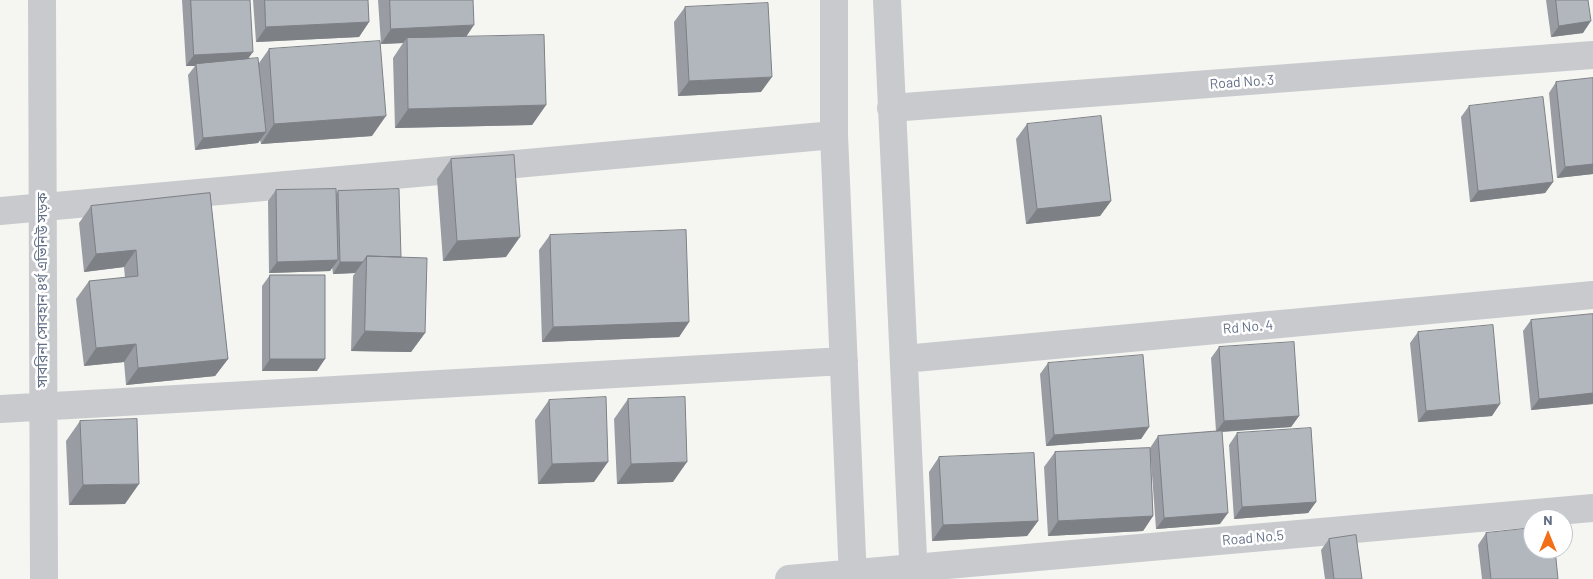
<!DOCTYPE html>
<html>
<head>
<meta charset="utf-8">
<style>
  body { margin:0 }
  #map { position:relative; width:1593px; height:579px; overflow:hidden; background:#f5f6f1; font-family:Barlow,sans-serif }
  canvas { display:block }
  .north { position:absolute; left:1523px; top:509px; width:50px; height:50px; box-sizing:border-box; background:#fff; border:1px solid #c0c5ce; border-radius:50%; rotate:0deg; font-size:14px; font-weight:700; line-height:20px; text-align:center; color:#626f85 }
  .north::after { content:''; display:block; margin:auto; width:18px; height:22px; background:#f16f16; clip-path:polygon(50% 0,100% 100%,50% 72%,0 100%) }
</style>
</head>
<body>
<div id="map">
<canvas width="1593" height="579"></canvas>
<div class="north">N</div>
</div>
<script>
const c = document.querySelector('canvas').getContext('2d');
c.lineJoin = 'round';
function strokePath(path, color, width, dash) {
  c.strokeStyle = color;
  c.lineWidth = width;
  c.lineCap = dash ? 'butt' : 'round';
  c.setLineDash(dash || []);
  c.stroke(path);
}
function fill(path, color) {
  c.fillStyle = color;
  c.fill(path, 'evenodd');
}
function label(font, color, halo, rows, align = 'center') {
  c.font = font + ' Barlow,"Noto Sans Bengali",sans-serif';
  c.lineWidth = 5;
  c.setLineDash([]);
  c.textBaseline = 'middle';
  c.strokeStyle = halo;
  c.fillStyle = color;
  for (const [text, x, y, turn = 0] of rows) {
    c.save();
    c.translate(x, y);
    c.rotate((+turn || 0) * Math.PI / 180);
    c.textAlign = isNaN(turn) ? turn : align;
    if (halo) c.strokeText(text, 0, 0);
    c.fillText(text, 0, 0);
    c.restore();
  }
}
strokePath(new Path2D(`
  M 42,0 L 44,579
  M 834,0 L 834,135 L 853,579
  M 887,0 L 914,579
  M 891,108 L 1593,55
  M 0,211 L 834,135
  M 904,359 L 1593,295
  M 0,409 L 844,361
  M 789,579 L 1593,508`), '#c8cace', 28);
fill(new Path2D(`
  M 182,0 L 250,0 L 248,59 L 259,63 L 269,49 L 372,136 L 261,144 L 260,140 L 258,143 L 195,150 L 188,75 L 195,66 L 186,66 Z
  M 253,0 L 368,0 L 369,22 L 359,37 L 256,42 Z
  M 378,0 L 473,0 L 466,37 L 546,105 L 532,125 L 395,128 L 393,58 L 403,43 L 381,44 Z
  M 1546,0 L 1588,0 L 1583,33 L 1551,37 Z
  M 685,7 L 761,92 L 678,96 L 674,22 Z
  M 1593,78 L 1593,174 L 1557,178 L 1549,93 L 1556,82 Z
  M 1469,106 L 1553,182 L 1545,193 L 1470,202 L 1461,117 Z
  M 1027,124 L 1111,201 L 1100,216 L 1026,224 L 1016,139 Z
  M 451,159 L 506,257 L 443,261 L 437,179 Z
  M 276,190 L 336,194 L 338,191 L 401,257 L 425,333 L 411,352 L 351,351 L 353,276 L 355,273 L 333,274 L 332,267 L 330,271 L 269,273 L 268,201 Z
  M 210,193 L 228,359 L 215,376 L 126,385 L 124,362 L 84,366 L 76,299 L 89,281 L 125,278 L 124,267 L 84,272 L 79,223 L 91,206 Z
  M 550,235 L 689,322 L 679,337 L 542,342 L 539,250 Z
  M 270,275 L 317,371 L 262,371 L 262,286 Z
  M 1593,314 L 1593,404 L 1531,410 L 1523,331 L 1531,320 Z
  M 1418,332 L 1492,416 L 1418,422 L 1410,343 Z
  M 1219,347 L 1299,416 L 1291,427 L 1222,432 L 1220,524 L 1156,529 L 1151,461 L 1153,516 L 1143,531 L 1048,536 L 1044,467 L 1055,452 L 1150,448 L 1158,436 L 1216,431 L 1211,358 Z
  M 1048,363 L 1149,427 L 1141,439 L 1046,446 L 1040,374 Z
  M 628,399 L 673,482 L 617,484 L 614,419 Z
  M 549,400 L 594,482 L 538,484 L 535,420 Z
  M 80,421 L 125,504 L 69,505 L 66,441 Z
  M 1237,433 L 1316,502 L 1308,513 L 1234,519 L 1229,445 Z
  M 939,457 L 1038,521 L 1027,536 L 932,541 L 929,472 Z
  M 1486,533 L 1558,579 L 1482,579 L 1478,545 Z
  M 1329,539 L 1362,579 L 1325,579 L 1321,550 Z`), '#999da3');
fill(new Path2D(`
  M 1591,21 L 1583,33 L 1551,37 L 1559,26 Z
  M 369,22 L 359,37 L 256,42 L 266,27 Z
  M 474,25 L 464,40 L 407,38 L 403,43 L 381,44 L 391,29 Z
  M 253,52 L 245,63 L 196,64 L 195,66 L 186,66 L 194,55 Z
  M 772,77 L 761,92 L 678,96 L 689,81 Z
  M 546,105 L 532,125 L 395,128 L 408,109 Z
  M 386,116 L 372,136 L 261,144 L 274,124 Z
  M 266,132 L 258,143 L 195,150 L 203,138 Z
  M 1593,164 L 1593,174 L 1557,178 L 1565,167 Z
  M 1553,182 L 1545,193 L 1470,202 L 1478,191 Z
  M 1111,201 L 1100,216 L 1026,224 L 1037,209 Z
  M 520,237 L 506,257 L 443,261 L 457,241 Z
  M 136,250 L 124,267 L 84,272 L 96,254 Z
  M 338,260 L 330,271 L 269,273 L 277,262 Z
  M 340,262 L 363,262 L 355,273 L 333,274 Z
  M 689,322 L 679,337 L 542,342 L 553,327 Z
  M 365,331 L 425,333 L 411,352 L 351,351 Z
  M 136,344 L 124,362 L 84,366 L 96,348 Z
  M 228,359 L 215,376 L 126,385 L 138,368 Z
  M 270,359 L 325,359 L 317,371 L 262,371 Z
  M 1593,393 L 1593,404 L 1531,410 L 1539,399 Z
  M 1500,404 L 1492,416 L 1418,422 L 1426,411 Z
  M 1299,416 L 1291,427 L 1216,432 L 1224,421 Z
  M 1149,427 L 1141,439 L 1046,446 L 1054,435 Z
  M 608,462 L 594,482 L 538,484 L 552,464 Z
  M 687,462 L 673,482 L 617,484 L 631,464 Z
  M 139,484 L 125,504 L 69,505 L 83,485 Z
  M 1316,502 L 1308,513 L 1234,519 L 1242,507 Z
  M 1228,513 L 1220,524 L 1156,529 L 1164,518 Z
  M 1153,516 L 1143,531 L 1048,536 L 1058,521 Z
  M 1038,521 L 1027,536 L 932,541 L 943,525 Z`), '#7d8085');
const building = new Path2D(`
  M 191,0 L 250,0 L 253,52 L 194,55 Z
  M 265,0 L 368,0 L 369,22 L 266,27 Z
  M 390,0 L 473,0 L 474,25 L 391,29 Z
  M 1556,0 L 1588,0 L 1591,21 L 1559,26 Z
  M 768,3 L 772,77 L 689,81 L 685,7 Z
  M 544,35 L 546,105 L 408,109 L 407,38 Z
  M 380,41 L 386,116 L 274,124 L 269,49 Z
  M 258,58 L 266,132 L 203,138 L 196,64 Z
  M 1593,78 L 1593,164 L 1565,167 L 1556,82 Z
  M 1543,97 L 1553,182 L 1478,191 L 1469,106 Z
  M 1101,116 L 1111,201 L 1037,209 L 1027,124 Z
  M 514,155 L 520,237 L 457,241 L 451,159 Z
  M 336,189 L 338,260 L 277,262 L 276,190 Z
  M 399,189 L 401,257 L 367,256 L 363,262 L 340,262 L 338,191 Z
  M 210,193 L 228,359 L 138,368 L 136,344 L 96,348 L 89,281 L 138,276 L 136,250 L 96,254 L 91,206 Z
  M 686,230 L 689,322 L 553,327 L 550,235 Z
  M 367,256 L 427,258 L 425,333 L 365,331 Z
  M 270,275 L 325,275 L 325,359 L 270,359 Z
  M 1593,314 L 1593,393 L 1539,399 L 1531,320 Z
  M 1493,325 L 1500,404 L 1426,411 L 1418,332 Z
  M 1294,342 L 1299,416 L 1224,421 L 1219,347 Z
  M 1143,355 L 1149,427 L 1054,435 L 1048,363 Z
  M 606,397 L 608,462 L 552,464 L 549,400 Z
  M 685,397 L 687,462 L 631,464 L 628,399 Z
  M 137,419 L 139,484 L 83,485 L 80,421 Z
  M 1311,428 L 1316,502 L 1242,507 L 1237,433 Z
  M 1222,431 L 1228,513 L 1164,518 L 1158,436 Z
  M 1150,448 L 1153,516 L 1058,521 L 1055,452 Z
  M 1034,453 L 1038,521 L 943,525 L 939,457 Z
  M 1533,528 L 1533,549 L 1555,549 L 1558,579 L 1491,579 L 1486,533 Z
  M 1356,535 L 1362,579 L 1334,579 L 1329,539 Z`);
fill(building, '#b2b7be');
strokePath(building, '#7d8085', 1);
label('14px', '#626f85', '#fff', [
  ["Road No. 3",1242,82,-4],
  ["সাবরিনা সোবহান ৪র্থ এভিনিউ সড়ক",42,290,-90],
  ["Rd No. 4",1248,327,-5],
  ["Road No.5",1253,538,-5]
]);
</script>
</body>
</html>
